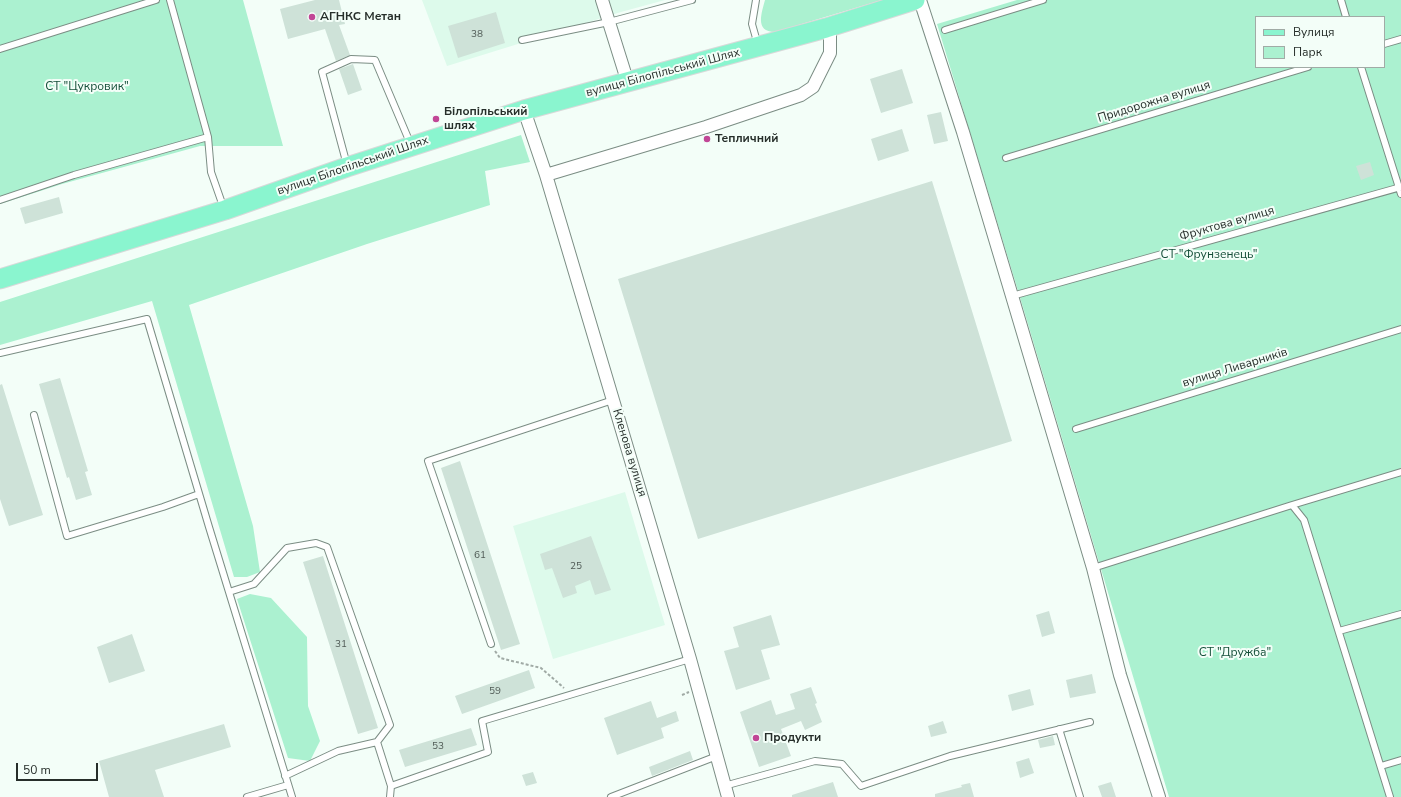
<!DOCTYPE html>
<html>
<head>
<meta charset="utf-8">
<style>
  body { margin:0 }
  #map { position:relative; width:1401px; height:797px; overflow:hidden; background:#f3fef8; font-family:"Nunito Sans",sans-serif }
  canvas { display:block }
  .legend { position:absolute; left:1255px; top:16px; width:130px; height:52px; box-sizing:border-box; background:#f3fef8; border:1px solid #a1aba6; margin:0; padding:5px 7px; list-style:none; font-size:12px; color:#262e2a }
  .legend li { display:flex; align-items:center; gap:8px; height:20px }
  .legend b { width:20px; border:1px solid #a1aba6 }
  .scale { position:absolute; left:16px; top:763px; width:82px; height:18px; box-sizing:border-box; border:2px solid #262e2a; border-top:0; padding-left:5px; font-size:12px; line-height:14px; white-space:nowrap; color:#262e2a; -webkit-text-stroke:3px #f3fef8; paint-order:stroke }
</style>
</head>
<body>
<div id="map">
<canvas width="1401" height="797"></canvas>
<ul class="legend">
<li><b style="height:5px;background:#8af5cf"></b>Вулиця</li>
<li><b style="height:11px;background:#abf1d0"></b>Парк</li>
</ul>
<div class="scale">50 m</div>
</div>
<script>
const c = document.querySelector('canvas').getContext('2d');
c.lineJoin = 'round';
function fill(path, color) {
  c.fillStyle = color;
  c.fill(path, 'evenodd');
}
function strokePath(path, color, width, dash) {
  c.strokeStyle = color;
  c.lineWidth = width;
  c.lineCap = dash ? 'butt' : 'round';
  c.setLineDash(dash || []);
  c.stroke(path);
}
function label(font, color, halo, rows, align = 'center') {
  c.font = font + ' "Nunito Sans",sans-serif';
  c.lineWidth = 4;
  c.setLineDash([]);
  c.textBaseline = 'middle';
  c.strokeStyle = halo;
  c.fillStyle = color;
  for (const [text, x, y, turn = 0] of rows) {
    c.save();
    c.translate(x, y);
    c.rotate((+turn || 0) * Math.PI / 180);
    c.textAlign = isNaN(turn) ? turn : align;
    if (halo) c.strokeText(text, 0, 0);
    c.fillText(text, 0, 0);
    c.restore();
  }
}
fill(new Path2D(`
  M 422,0 L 665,0 L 621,12 L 447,66 Z
  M 625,492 L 665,625 L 553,659 L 513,526 Z`), '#ddfaeb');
fill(new Path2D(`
  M 0,0 L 243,0 L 283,146 L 200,146 L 62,184 L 0,204 Z
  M 765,0 L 882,0 L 775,32 C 754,32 762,12 765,0 Z
  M 1017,0 L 1401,0 L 1401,797 L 1169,797 L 1019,294 L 937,24 ZM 1256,17 L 1384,17 L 1384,67 L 1256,67 Z
  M 521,135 L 530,162 L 485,171 L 490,205 L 367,244 L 189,305 L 253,526 L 260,572 L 247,577 L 234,577 L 152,301 L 0,345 L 0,302 Z
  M 250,594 L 271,598 L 307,637 L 308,706 L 320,741 L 310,761 L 288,758 L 237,599 Z`), '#abf1d0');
fill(new Path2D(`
  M 315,0 L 339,0 L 345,24 L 339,25 L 350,55 L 336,61 L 325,29 L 288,39 L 280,9 Z
  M 496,12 L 505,43 L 458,58 L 448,26 Z
  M 353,64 L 362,90 L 348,95 L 339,69 Z
  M 902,69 L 913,103 L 881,113 L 870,79 Z
  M 941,112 L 948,141 L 934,144 L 927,115 Z
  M 902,129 L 909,151 L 878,161 L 871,139 Z
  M 1370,162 L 1374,175 L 1361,180 L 1356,166 Z
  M 932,181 L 1012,441 L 698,539 L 618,279 Z
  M 59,197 L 63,213 L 25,224 L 20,208 Z
  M 60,378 L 88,471 L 85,472 L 92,495 L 76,500 L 69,477 L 67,478 L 39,384 Z
  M 2,384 L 43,515 L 9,526 L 0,499 L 0,385 Z
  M 460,461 L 520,644 L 501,650 L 441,468 Z
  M 591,536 L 611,590 L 595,595 L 590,580 L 575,586 L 577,593 L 563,598 L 552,568 L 545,570 L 540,554 Z
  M 323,556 L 378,728 L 358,734 L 303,562 Z
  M 1049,611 L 1055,633 L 1042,637 L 1036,615 Z
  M 771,615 L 780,645 L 761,650 L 770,679 L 736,690 L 724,651 L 739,647 L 733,627 Z
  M 132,634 L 145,671 L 109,683 L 97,647 Z
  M 529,670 L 535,688 L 462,714 L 455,696 Z
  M 1092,674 L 1096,693 L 1070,698 L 1066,680 Z
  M 811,687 L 817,703 L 815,704 L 822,722 L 805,730 L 801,721 L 781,729 L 791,756 L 759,767 L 740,712 L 771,700 L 776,715 L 795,709 L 790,694 Z
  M 1030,689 L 1034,705 L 1012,711 L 1008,695 Z
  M 651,701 L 657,718 L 676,711 L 679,721 L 661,728 L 664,738 L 617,755 L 604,718 Z
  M 943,721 L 947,733 L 931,737 L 928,726 Z
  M 224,724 L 231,747 L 155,770 L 164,797 L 109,797 L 99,761 Z
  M 471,728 L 477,745 L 405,767 L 399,750 Z
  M 1053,736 L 1055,745 L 1040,748 L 1038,740 Z
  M 690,751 L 693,760 L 652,776 L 649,767 Z
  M 1029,758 L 1034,773 L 1020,778 L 1016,762 Z
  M 533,772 L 537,783 L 526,786 L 522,775 Z
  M 833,782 L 838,797 L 792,797 L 792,795 Z
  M 1111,782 L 1116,797 L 1102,797 L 1098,786 Z
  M 970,783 L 974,797 L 935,797 L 935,794 L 962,787 L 961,785 Z`), '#cee2d8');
const service = new Path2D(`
  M 170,0 L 208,137 L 211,172 L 224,209
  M 756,0 L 752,24 L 758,45
  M 1341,0 L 1346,17
  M 945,30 L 1043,0
  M 522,40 L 609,22 L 692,0
  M 1384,44 L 1401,39
  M 0,49 L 156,0
  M 1361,67 L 1401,194
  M 1006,158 L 1308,67
  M 347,165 L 322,72 L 351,59 L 375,60 L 411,145
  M 0,200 L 74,175 L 208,137
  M 1012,296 L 1401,187
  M 0,353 L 147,319 L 209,527 L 292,797
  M 34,415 L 67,536 L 163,507 L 199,494
  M 1076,429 L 1401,329
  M 1292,505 L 1401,472
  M 1093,568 L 1292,505 L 1304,520 L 1390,797
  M 229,592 L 254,584 L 287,548 L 316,543 L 327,547 L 390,725 L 377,742 L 391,786
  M 1339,631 L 1401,614
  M 491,644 L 428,461 L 613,400
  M 1059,729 L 1080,797
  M 1381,766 L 1401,760
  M 285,776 L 338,751 L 377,742
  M 724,786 L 815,761 L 842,764 L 861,786 L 950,756 L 1090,722
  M 247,797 L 288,785
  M 390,797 L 391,786 L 488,752 L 482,721 L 690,659
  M 611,797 L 717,756`);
const minor = new Path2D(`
  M 602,0 L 628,83
  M 920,0 L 963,132 L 1012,296 L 1093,568 L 1120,675 L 1159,797
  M 524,110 L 546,175 L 690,659 L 728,797
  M 546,175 L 706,127 L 801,95 L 813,87 L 830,53 L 830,35 L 826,28`);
const primary = new Path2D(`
  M 0,279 L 225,210 L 347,167 L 524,110 L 826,28 L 915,0`);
strokePath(service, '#7b8d84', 8);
strokePath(minor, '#7b8d84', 14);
strokePath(primary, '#d8d9d9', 21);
strokePath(new Path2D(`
  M 495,651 L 500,658 L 541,668 L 564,688
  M 682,695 L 689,692`), '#a0aaa5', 2, [3, 2]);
strokePath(service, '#fff', 6);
strokePath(minor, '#fff', 12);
strokePath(primary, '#8af5cf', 19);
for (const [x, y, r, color] of [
  [312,17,4,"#c14696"],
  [436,119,4,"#c14696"],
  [707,139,4,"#c14696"],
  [756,738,4,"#c14696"]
]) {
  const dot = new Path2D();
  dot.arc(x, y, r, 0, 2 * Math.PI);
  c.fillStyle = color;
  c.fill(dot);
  strokePath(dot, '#f3fef8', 1.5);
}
label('10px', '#505b56', null, [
  ["38",477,35],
  ["61",480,556],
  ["25",576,567],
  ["31",341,645],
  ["59",495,692],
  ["53",438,747]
]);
label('bold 12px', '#262e2a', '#f3fef8', [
  ["АГНКС Метан",320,17],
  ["Білопільський",444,112],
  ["шлях",444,126],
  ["Тепличний",715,139],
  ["Продукти",764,738]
], 'left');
label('12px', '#262e2a', '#f3fef8', [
  ["вулиця Білопільський Шлях",663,73,-15],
  ["Придорожна вулиця",1154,102,-17],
  ["вулиця Білопільський Шлях",353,166,-19],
  ["Фруктова вулиця",1227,224,-16],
  ["вулиця Ливарників",1235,368,-17],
  ["Кленова вулиця",629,453,73]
]);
label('12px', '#154f39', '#f3fef8', [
  ["СТ \"Цукровик\"",87,87],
  ["СТ \"Фрунзенець\"",1209,255],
  ["СТ \"Дружба\"",1235,653]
]);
</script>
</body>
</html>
